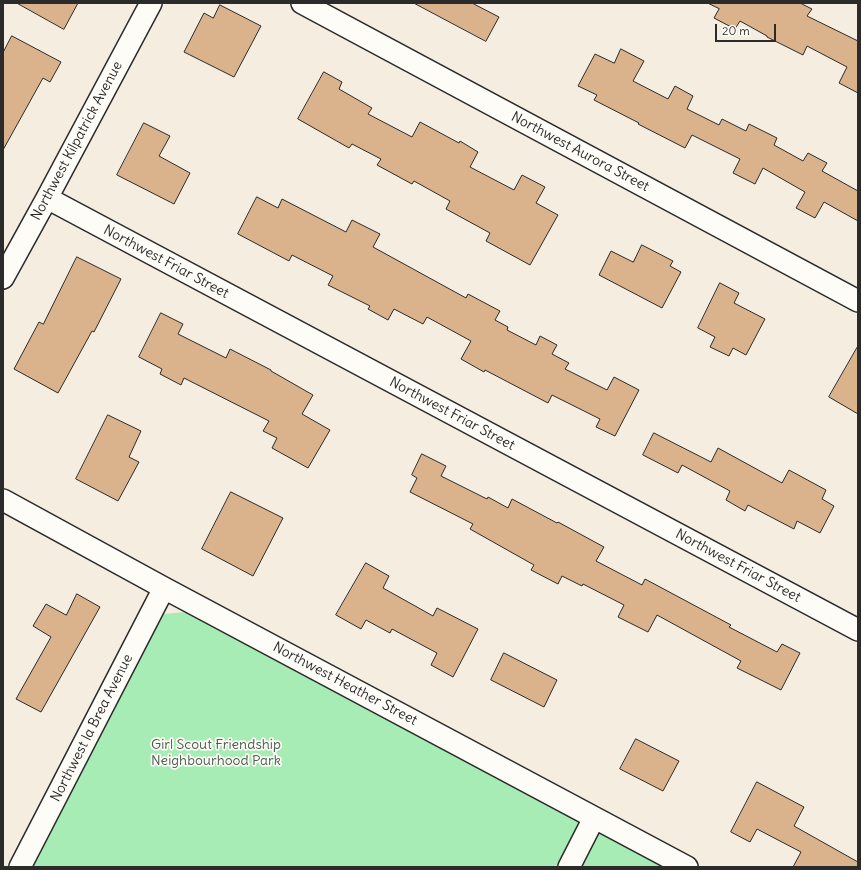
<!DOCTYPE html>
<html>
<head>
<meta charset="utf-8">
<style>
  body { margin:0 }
  #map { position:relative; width:861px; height:870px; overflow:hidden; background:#f6ede1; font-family:Delius,sans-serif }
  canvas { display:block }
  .frame { position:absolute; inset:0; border:4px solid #2b2b2b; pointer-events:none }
  .scale { position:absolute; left:715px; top:24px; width:61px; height:18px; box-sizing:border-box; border:2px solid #2b2b2b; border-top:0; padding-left:5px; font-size:12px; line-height:14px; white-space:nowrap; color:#2b2b2b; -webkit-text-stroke:3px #fdfcf7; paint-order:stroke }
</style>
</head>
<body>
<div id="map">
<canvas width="861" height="870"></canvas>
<div class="frame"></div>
<div class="scale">20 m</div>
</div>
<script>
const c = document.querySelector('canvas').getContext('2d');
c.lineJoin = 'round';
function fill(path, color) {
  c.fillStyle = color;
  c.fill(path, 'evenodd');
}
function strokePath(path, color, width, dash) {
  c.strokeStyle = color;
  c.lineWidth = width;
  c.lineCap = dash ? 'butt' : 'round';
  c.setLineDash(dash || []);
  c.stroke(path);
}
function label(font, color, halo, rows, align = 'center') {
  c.font = font + ' Delius,sans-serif';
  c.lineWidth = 3.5;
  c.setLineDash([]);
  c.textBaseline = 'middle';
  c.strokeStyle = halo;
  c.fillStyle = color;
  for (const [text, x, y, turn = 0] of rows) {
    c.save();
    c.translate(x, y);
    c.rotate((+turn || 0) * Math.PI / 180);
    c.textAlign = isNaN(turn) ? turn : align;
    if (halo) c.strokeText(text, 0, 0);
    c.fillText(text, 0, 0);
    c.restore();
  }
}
fill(new Path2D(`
  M 185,612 L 237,635 L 672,867 L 28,867 L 153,629 L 163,614 Z`), '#a7ebb5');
const building = new Path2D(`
  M 17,3 L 78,3 L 64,29 Z
  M 414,3 L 472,3 L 499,17 L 486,41 Z
  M 708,3 L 800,3 L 812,9 L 807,16 L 858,41 L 858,93 L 839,83 L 847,67 L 807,46 L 803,55 L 767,37 L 767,36 L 740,21 L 735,29 L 714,18 L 719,9 Z
  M 220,5 L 261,26 L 234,77 L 184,52 L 204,13 L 213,18 Z
  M 12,36 L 61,62 L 50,82 L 43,78 L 3,150 L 3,53 Z
  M 621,49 L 644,61 L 633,81 L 668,99 L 675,86 L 693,96 L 687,109 L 719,125 L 722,119 L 746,131 L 749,124 L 777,138 L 774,145 L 803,161 L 808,153 L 827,163 L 822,171 L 858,191 L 858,221 L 824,202 L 815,218 L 796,208 L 805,192 L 763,168 L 755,184 L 733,173 L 740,159 L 692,135 L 685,148 L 638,124 L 639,123 L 594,100 L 597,95 L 578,86 L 595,54 L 614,63 Z
  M 324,72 L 342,82 L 339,89 L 372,108 L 368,114 L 412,137 L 420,122 L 459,143 L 460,141 L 478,152 L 470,167 L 514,190 L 522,175 L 545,187 L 536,203 L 558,215 L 530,265 L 486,241 L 490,233 L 446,209 L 450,201 L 414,181 L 412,184 L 377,165 L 381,159 L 352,144 L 349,148 L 298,119 Z
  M 144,123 L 170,136 L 159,156 L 190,173 L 174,204 L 117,175 Z
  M 257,197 L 278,208 L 282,199 L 346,232 L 352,220 L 380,234 L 373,247 L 466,298 L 468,294 L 500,311 L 495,320 L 508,327 L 507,330 L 536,345 L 540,336 L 557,345 L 552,354 L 569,363 L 565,369 L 607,390 L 614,377 L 639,390 L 615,436 L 596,427 L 600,419 L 552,395 L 548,403 L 485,370 L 484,372 L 461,359 L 471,341 L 427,317 L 423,324 L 394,309 L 388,320 L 368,309 L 370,306 L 328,285 L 333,276 L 292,255 L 289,261 L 238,234 Z
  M 642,245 L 673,261 L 670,266 L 681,272 L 662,308 L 599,275 L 611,251 L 633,262 Z
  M 77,257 L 121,279 L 94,332 L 92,331 L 58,393 L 14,369 L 39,322 L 43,324 Z
  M 720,283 L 739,293 L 734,303 L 765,319 L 746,355 L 733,348 L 729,356 L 710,347 L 715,337 L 698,328 Z
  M 161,313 L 183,324 L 178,334 L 226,358 L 230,349 L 271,370 L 271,371 L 313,395 L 302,414 L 330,430 L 308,468 L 272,448 L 277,438 L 263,431 L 269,421 L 184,378 L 181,385 L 160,374 L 162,369 L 139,357 Z
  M 858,346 L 858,414 L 829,397 Z
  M 108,415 L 141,431 L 129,457 L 139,462 L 118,501 L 76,479 Z
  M 654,433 L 711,462 L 718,448 L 782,483 L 789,470 L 826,490 L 822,499 L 834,506 L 820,533 L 797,521 L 794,529 L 748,505 L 745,511 L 726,500 L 730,491 L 682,465 L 678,473 L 643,455 Z
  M 422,454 L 446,466 L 441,476 L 487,499 L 488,497 L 508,508 L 512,499 L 557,523 L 558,522 L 604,547 L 596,561 L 642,585 L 645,579 L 731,625 L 729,627 L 777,652 L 782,644 L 800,653 L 781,690 L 737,668 L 741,661 L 657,615 L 648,632 L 618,617 L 624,605 L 583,584 L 582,586 L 562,576 L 558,584 L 531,570 L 534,565 L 470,529 L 473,524 L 410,492 L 417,478 L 412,475 Z
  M 231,492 L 283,518 L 253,576 L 202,549 Z
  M 366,563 L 389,576 L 383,588 L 433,616 L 437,608 L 478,629 L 453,677 L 431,665 L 437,653 L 392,629 L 390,633 L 366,620 L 361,629 L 336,615 Z
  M 77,594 L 100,607 L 41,712 L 16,699 L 51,637 L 33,626 L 46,604 L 66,615 Z
  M 504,653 L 557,680 L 544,707 L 491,680 Z
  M 636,739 L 679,761 L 663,791 L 620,769 Z
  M 757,782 L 804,807 L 794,826 L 858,862 L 858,867 L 793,867 L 801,852 L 757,829 L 750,842 L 731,832 Z`);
fill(building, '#dab28b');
strokePath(building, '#2b2b2b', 1);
const minor = new Path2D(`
  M 302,3 L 858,301
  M 47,198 L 858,630
  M 3,278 L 47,198 L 151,3
  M 3,500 L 164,588 L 687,867
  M 20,867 L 164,588
  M 569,867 L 594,818`);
strokePath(minor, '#2b2b2b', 24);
strokePath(minor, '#fdfcf7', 21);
label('14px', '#2b2b2b', '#fdfcf7', [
  ["Northwest Kilpatrick Avenue",77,141,-62],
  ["Northwest Aurora Street",580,152,28],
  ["Northwest Friar Street",166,262,28],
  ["Northwest Friar Street",452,414,28],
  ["Northwest Friar Street",738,566,28],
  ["Northwest Heather Street",345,684,28],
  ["Northwest la Brea Avenue",92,728,-63]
]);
label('14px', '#4a5b4e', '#fdfcf7', [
  ["Girl Scout Friendship",216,745],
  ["Neighbourhood Park",216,761]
]);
</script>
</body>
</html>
